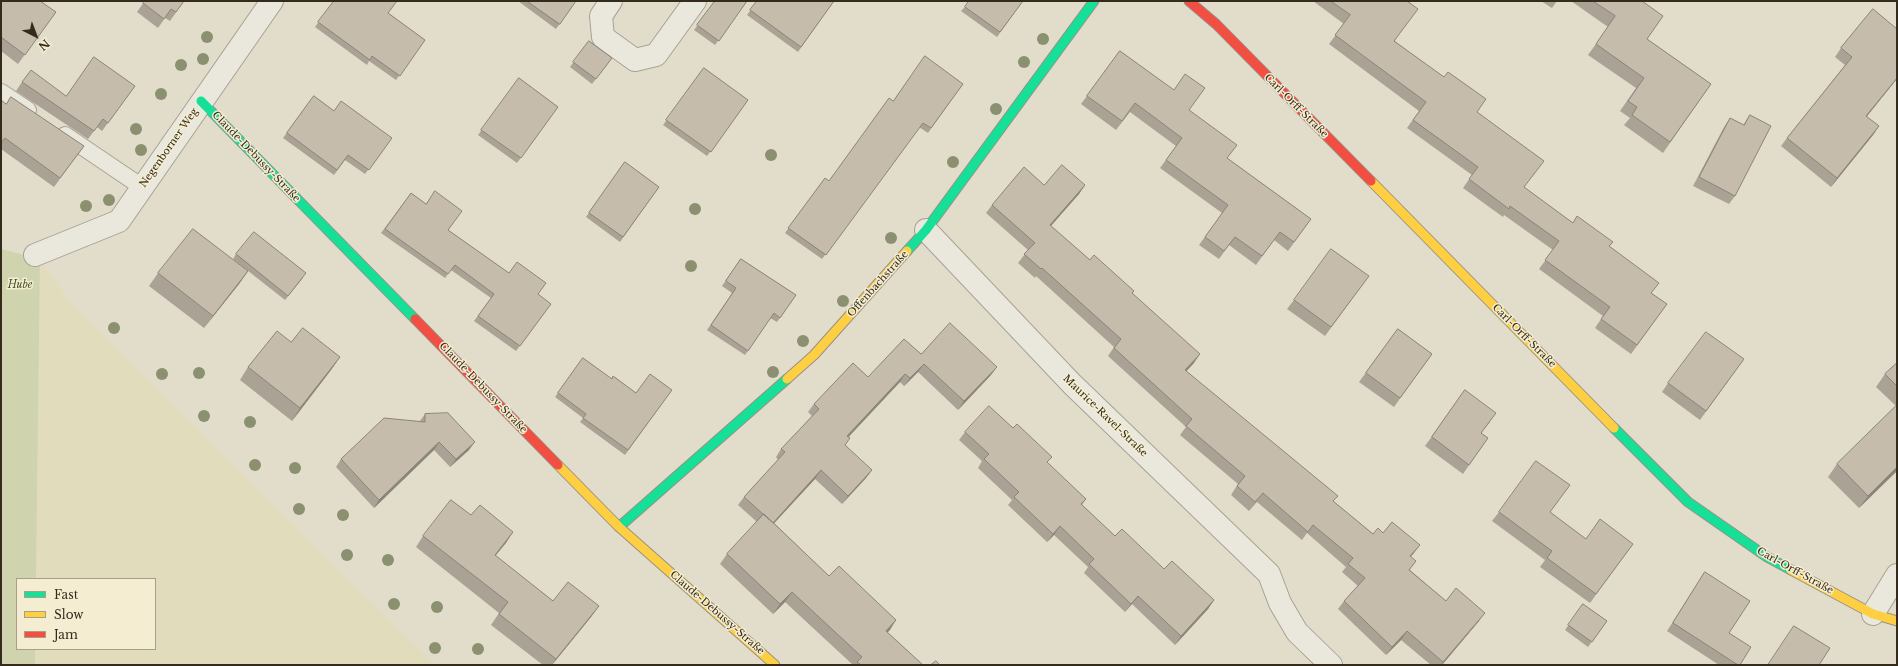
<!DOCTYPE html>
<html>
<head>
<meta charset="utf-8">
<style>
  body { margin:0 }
  #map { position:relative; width:1898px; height:666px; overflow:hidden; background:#e2ddcb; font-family:"Libre Baskerville",serif }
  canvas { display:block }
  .frame { position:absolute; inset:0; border:2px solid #352b1d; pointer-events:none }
  .legend { position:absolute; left:16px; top:578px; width:140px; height:72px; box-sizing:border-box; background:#f4edd1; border:1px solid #a89f89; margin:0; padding:5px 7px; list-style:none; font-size:12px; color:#352b1d }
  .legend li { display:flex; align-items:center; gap:8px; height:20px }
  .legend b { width:20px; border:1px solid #a89f89 }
  .north { position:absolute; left:16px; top:16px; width:40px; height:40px; -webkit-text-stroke:3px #f4edd1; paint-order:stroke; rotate:138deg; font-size:11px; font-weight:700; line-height:16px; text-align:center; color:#352b1d }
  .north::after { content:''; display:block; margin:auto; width:14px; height:18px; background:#352b1d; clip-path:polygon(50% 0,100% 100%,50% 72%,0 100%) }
</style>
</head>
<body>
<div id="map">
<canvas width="1898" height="666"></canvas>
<div class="frame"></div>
<ul class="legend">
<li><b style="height:5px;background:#16e098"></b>Fast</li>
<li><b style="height:5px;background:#ffcf43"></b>Slow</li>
<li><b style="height:5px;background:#f24e42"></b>Jam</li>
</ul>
<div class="north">N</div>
</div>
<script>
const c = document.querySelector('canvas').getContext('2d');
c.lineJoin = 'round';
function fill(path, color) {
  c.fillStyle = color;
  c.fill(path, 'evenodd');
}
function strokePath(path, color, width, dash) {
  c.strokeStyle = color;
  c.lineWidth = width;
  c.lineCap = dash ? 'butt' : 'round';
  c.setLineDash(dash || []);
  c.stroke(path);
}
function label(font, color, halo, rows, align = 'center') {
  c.font = font + ' "Libre Baskerville",serif';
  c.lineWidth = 3;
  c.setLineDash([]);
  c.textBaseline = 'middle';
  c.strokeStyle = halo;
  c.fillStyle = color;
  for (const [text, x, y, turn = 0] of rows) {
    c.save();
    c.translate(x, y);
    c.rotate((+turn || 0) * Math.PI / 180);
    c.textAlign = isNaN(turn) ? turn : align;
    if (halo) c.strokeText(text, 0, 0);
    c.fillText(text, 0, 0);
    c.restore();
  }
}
fill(new Path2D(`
  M 40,259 L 67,298 L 435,665 L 35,665 L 35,649 L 155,649 L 155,579 L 36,579 Z`), '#e1ddbc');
fill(new Path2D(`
  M 1,249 L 40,259 L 36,579 L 17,579 L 17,649 L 35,649 L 35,665 L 1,665 Z`), '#cfd3ae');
const lane = new Path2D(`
  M 1,92 L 28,110
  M 65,135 L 142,187`);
const street = new Path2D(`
  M 611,1 L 601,16 L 603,37 L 635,60 L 656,55 L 695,1
  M 926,230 L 1072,384 L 1269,574 L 1280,603 L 1297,632 L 1331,665
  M 35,255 L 119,221 L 272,1
  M 1873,614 L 1897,575`);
const fast = new Path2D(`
  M 201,101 L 415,319
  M 907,251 L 926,230 L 1094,1
  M 1614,428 L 1688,502 L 1767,557 L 1791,570
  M 619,527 L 787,379`);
const slow = new Path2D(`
  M 1371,181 L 1614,428
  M 787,379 L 814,355 L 907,251
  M 558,465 L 619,527 L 775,665
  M 1791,570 L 1873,614 L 1897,621`);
const jam = new Path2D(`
  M 1189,1 L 1216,24 L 1371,181
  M 415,319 L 558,465`);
strokePath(lane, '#a7a295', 18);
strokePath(street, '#a7a295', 24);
strokePath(fast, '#979185', 11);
strokePath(slow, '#979185', 11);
strokePath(jam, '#979185', 11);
strokePath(lane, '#eae7dc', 16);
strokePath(street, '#eae7dc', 22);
strokePath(fast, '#16e098', 9);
strokePath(slow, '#ffcf43', 9);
strokePath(jam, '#f24e42', 9);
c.fillStyle = '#8a9070';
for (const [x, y] of [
  [207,37],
  [1043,39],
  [203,59],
  [1024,62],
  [181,65],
  [161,94],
  [996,109],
  [136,129],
  [141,150],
  [771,155],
  [953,162],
  [109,200],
  [86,206],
  [695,209],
  [891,238],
  [691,266],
  [843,301],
  [114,328],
  [803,341],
  [773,372],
  [199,373],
  [162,374],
  [204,416],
  [250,422],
  [255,465],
  [295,468],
  [299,509],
  [343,515],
  [347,555],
  [388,560],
  [394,604],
  [437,607],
  [435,648],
  [478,649]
]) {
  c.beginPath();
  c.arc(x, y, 6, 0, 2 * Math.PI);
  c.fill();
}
fill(new Path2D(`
  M 1,1 L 56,12 L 18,64 L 1,51 Z
  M 142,1 L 184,1 L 170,21 L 165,18 L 158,28 L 137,12 L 144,2 Z
  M 334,1 L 388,13 L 425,40 L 396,80 L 369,61 L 367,65 L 315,27 Z
  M 518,1 L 576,1 L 556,29 Z
  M 715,1 L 747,1 L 715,45 L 694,30 Z
  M 757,1 L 834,1 L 798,52 L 747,15 Z
  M 1023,1 L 997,37 L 961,11 L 965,7 Z
  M 1313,1 L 1407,1 L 1395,41 L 1477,112 L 1525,188 L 1573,223 L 1610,247 L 1651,293 L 1667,304 L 1631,354 L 1595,328 L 1603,316 L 1539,269 L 1553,250 L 1504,215 L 1503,217 L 1463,188 L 1472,175 L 1407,128 L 1419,111 L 1329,44 L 1344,24 Z
  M 1541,1 L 1557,1 L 1552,8 Z
  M 1571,1 L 1642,1 L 1647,39 L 1711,84 L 1663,153 L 1624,125 L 1630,118 L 1620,111 L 1636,88 L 1588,55 L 1608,27 Z
  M 1873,9 L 1867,117 L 1879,126 L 1873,135 L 1831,187 L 1781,146 L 1787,138 L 1845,65 L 1835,57 L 1841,48 Z
  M 589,41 L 612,58 L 592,84 L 570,67 Z
  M 1120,51 L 1189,110 L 1227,158 L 1311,219 L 1288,251 L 1274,240 L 1256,265 L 1229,245 L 1219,259 L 1199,245 L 1222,213 L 1160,168 L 1176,146 L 1130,112 L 1116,130 L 1081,104 Z
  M 704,68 L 748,100 L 707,156 L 663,125 Z
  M 519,78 L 558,107 L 517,163 L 478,135 Z
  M 22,82 L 66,96 L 135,86 L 102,131 L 97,127 L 88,139 L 16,91 Z
  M 963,84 L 928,133 L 919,127 L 822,259 L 785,233 L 825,178 L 829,181 L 893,101 Z
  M 314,96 L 334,111 L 392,138 L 365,174 L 345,160 L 334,175 L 283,138 Z
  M 1,100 L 6,104 L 84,146 L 54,187 L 1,149 Z
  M 1750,115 L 1735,196 L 1729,204 L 1693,186 L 1724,127 L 1730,118 L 1743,125 Z
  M 625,162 L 659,187 L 620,242 L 586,217 Z
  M 1044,185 L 1085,185 L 1079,194 L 1050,226 L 1090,260 L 1132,293 L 1194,363 L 1186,371 L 1334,502 L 1373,534 L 1383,533 L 1414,553 L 1411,556 L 1410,570 L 1446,601 L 1479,621 L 1442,665 L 1431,665 L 1401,640 L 1386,655 L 1338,609 L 1344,601 L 1358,586 L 1342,572 L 1346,567 L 1307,533 L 1302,540 L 1257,502 L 1249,511 L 1231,495 L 1238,484 L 1180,435 L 1186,427 L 1108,356 L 1114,347 L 1036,276 L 1035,278 L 1018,263 L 1028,250 L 986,213 L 992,205 Z
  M 411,193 L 426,204 L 448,230 L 551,304 L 516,351 L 474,321 L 491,298 L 451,270 L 445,278 L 381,233 Z
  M 236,254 L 303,278 L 285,300 L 233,259 Z
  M 741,259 L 796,295 L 777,322 L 770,318 L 745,355 L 707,330 L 732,293 L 722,286 Z
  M 248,271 L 239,284 L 204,328 L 149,286 L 158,273 Z
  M 1369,276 L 1325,336 L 1287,309 L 1294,300 Z
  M 1398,329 L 1432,354 L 1394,407 L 1359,382 Z
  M 291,342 L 340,357 L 331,370 L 292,421 L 240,380 L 248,367 Z
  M 921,354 L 991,375 L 958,410 L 918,372 L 904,386 L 900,382 L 848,437 L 845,446 L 872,470 L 866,478 L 842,504 L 815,479 L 774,523 L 829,576 L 896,620 L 887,632 L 923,665 L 853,665 L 785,602 L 773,614 L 720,564 L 727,554 L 757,522 L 738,505 L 744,497 L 778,460 L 776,457 L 781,449 L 812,416 L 808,412 L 814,404 L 868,377 Z
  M 583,358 L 611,379 L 613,376 L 636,393 L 672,390 L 625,455 L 580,422 L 583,418 L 555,397 Z
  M 1744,359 L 1700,420 L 1662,392 L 1668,383 Z
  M 1897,363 L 1897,471 L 1859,508 L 1828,477 L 1837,464 L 1896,406 L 1876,387 L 1885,374 Z
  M 1465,390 L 1490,422 L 1481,433 L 1488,438 L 1463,474 L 1425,446 Z
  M 425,414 L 469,450 L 450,467 L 434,450 L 374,508 L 336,467 L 341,459 L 420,421 Z
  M 965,432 L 1047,463 L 1086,499 L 1082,505 L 1115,536 L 1164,569 L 1214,600 L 1208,609 L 1175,645 L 1132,604 L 1125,612 L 1084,573 L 1088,567 L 1054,535 L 1047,542 L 1008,505 L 1012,500 L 978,468 L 982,461 L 959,440 Z
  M 1499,512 L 1550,513 L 1586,539 L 1633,544 L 1590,603 L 1540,567 L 1545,560 L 1492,521 Z
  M 513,532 L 495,556 L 553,601 L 599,606 L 591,617 L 552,665 L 543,665 L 491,625 L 499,613 L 416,547 L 423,536 Z
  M 1705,572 L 1729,633 L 1740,665 L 1719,665 L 1667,631 Z
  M 1583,604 L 1607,621 L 1588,647 L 1565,630 Z`), '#aaa294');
fill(new Path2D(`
  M 1897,78 L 1897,79 L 1860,125 L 1866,116 Z
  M 1879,126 L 1873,135 L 1831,187 L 1837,178 Z
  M 1085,185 L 1079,194 L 1044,234 L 1050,225 Z
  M 248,271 L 239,284 L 204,328 L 213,316 Z
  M 1200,354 L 1194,363 L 1179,379 L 1185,370 Z
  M 340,357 L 331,370 L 292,421 L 300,408 Z
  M 924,364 L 918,372 L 904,386 L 910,378 Z
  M 997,367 L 991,375 L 958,410 L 964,401 Z
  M 905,374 L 900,382 L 842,444 L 847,436 Z
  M 439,442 L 434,450 L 374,508 L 379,500 Z
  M 475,442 L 469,450 L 450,467 L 456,459 Z
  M 1897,467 L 1897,471 L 1859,508 L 1868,496 Z
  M 821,470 L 815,479 L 767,531 L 772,523 Z
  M 872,470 L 866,478 L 842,504 L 848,496 Z
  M 1060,526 L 1054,535 L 1047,542 L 1053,534 Z
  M 513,532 L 506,543 L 487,566 L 495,555 Z
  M 1420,545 L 1414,553 L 1404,564 L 1410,556 Z
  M 792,592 L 785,602 L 773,614 L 780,604 Z
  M 1138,596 L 1132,604 L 1125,612 L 1131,604 Z
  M 1214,600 L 1208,609 L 1175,645 L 1181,636 Z
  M 599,606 L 591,617 L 552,665 L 556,659 Z
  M 1485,613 L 1479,621 L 1442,665 L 1441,665 Z
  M 896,620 L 890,630 L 879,641 L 886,631 Z
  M 1407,631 L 1401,640 L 1386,655 L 1392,647 Z`), '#8b8478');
const building = new Path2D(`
  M 1,1 L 40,1 L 56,12 L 25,55 L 1,37 Z
  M 145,1 L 184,1 L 176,12 L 171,9 L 164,19 L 143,3 Z
  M 334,1 L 397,1 L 388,13 L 425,40 L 400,76 L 372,56 L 370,60 L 318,22 Z
  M 527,1 L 576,1 L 560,24 Z
  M 715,1 L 747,1 L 719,41 L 697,25 Z
  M 757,1 L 834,1 L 801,47 L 750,10 Z
  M 969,1 L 1023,1 L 1000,32 L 965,7 Z
  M 1331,1 L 1407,1 L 1418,9 L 1394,41 L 1444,77 L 1448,72 L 1486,99 L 1477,112 L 1544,161 L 1524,187 L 1573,223 L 1577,216 L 1613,242 L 1609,246 L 1659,283 L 1651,293 L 1667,304 L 1637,345 L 1601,319 L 1610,307 L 1545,260 L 1559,241 L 1510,206 L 1509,209 L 1469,179 L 1478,167 L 1413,120 L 1426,102 L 1335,35 L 1350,15 Z
  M 1593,1 L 1642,1 L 1663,16 L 1647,39 L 1711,84 L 1670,142 L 1632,115 L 1637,107 L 1628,101 L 1644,78 L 1596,44 L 1615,16 Z
  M 1873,9 L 1897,29 L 1897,78 L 1866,116 L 1879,126 L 1837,178 L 1787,138 L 1852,57 L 1841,48 Z
  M 589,41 L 612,58 L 596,79 L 573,62 Z
  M 1120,51 L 1174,90 L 1185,74 L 1205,88 L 1189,110 L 1237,145 L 1227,158 L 1311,219 L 1294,242 L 1280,232 L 1262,256 L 1235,237 L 1224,251 L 1205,237 L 1228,205 L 1166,160 L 1182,138 L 1135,103 L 1122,121 L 1087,96 Z
  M 925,56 L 963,84 L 931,128 L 923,123 L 826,255 L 788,228 L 825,178 L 829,181 L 889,98 L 893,101 Z
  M 94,57 L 135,86 L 108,123 L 103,119 L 94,131 L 22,82 L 31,70 L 66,96 Z
  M 704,68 L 748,100 L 711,152 L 666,120 Z
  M 519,78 L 558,107 L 521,158 L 481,130 Z
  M 314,96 L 334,111 L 341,101 L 392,138 L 369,170 L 348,155 L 337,170 L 287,133 Z
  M 11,97 L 84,146 L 60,178 L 5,138 L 1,143 L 1,100 L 6,104 Z
  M 1750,115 L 1771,126 L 1735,196 L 1699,177 L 1730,118 L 1744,125 Z
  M 625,162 L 659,187 L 623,237 L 589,213 Z
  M 1062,165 L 1085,185 L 1050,225 L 1090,260 L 1094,255 L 1134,291 L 1132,293 L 1200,354 L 1185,370 L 1338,496 L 1333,501 L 1373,534 L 1378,528 L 1383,533 L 1392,522 L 1420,545 L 1410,556 L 1416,561 L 1409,570 L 1446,601 L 1456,588 L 1485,613 L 1443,662 L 1407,631 L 1392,647 L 1344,601 L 1365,578 L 1348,564 L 1353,558 L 1313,525 L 1308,532 L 1263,493 L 1255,502 L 1237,486 L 1245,476 L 1186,426 L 1192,419 L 1114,348 L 1121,339 L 1042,268 L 1041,269 L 1024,254 L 1035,243 L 992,205 L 1024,167 L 1044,185 Z
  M 435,191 L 462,211 L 448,230 L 509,273 L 517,262 L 546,283 L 538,294 L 551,304 L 520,346 L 478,316 L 494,294 L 455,265 L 448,274 L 385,229 L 411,193 L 426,204 Z
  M 193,229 L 248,271 L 213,316 L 158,273 Z
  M 254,232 L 306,273 L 288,296 L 236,254 Z
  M 1331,249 L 1369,276 L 1331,327 L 1294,300 Z
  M 741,259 L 796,295 L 780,318 L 774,313 L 748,351 L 711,325 L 736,288 L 726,281 Z
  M 950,323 L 997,367 L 964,401 L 924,364 L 910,378 L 905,374 L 847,436 L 850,438 L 845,445 L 872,470 L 848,496 L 821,470 L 773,523 L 744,497 L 785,452 L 781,449 L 819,409 L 814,404 L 853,363 L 868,377 L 904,339 L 921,354 Z
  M 303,328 L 340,357 L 300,408 L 248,367 L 277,331 L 291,342 Z
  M 1398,329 L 1432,354 L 1400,398 L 1366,373 Z
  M 1706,332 L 1744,359 L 1706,411 L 1668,383 Z
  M 583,358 L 612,379 L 613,376 L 636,393 L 650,374 L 672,390 L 628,450 L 583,418 L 586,414 L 558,393 Z
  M 1897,363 L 1897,386 L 1885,374 Z
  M 1465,390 L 1496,413 L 1481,433 L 1488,438 L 1469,465 L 1432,437 Z
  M 1897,405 L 1897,467 L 1868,496 L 1837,464 Z
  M 989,406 L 1013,428 L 1017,424 L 1052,457 L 1047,462 L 1086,499 L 1081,504 L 1115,536 L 1122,529 L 1164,569 L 1172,561 L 1214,600 L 1181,636 L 1138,596 L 1131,604 L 1089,564 L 1094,559 L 1060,526 L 1053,534 L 1014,497 L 1019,492 L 984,459 L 989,454 L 965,432 Z
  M 448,413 L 475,442 L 456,459 L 439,442 L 379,500 L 341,459 L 384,418 L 425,422 L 425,414 Z
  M 1536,461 L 1570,485 L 1550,512 L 1586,539 L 1600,519 L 1633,544 L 1596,594 L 1547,558 L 1552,551 L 1499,512 Z
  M 451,500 L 471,515 L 480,505 L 513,532 L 495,555 L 553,601 L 568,582 L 599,606 L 556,659 L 499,614 L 508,602 L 423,536 Z
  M 764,514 L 829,576 L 839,566 L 896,620 L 886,631 L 923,665 L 861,665 L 857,662 L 862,657 L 792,592 L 780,604 L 727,554 Z
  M 1705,572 L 1750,601 L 1729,633 L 1751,647 L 1740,665 L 1738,665 L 1673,623 Z
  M 1583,604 L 1607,621 L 1592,642 L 1568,625 Z
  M 1794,626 L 1830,648 L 1819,665 L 1768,665 Z
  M 936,661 L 940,665 L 931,665 Z`);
fill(building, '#c6bcac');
strokePath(building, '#8b8478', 1);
label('10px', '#352b1d', '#f4edd1', [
  ["Carl-Orff-Straße",1296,106,45],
  ["Negenborner Weg",169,148,-55],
  ["Claude-Debussy-Straße",256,157,46],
  ["Offenbachstraße",878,284,-48],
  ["Carl-Orff-Straße",1524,336,45],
  ["Claude-Debussy-Straße",483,388,46],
  ["Maurice-Ravel-Straße",1105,416,44],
  ["Carl-Orff-Straße",1795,571,29],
  ["Claude-Debussy-Straße",717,613,41]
]);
label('italic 10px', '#425125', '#f4edd1', [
  ["Hube",20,285]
]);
</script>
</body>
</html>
